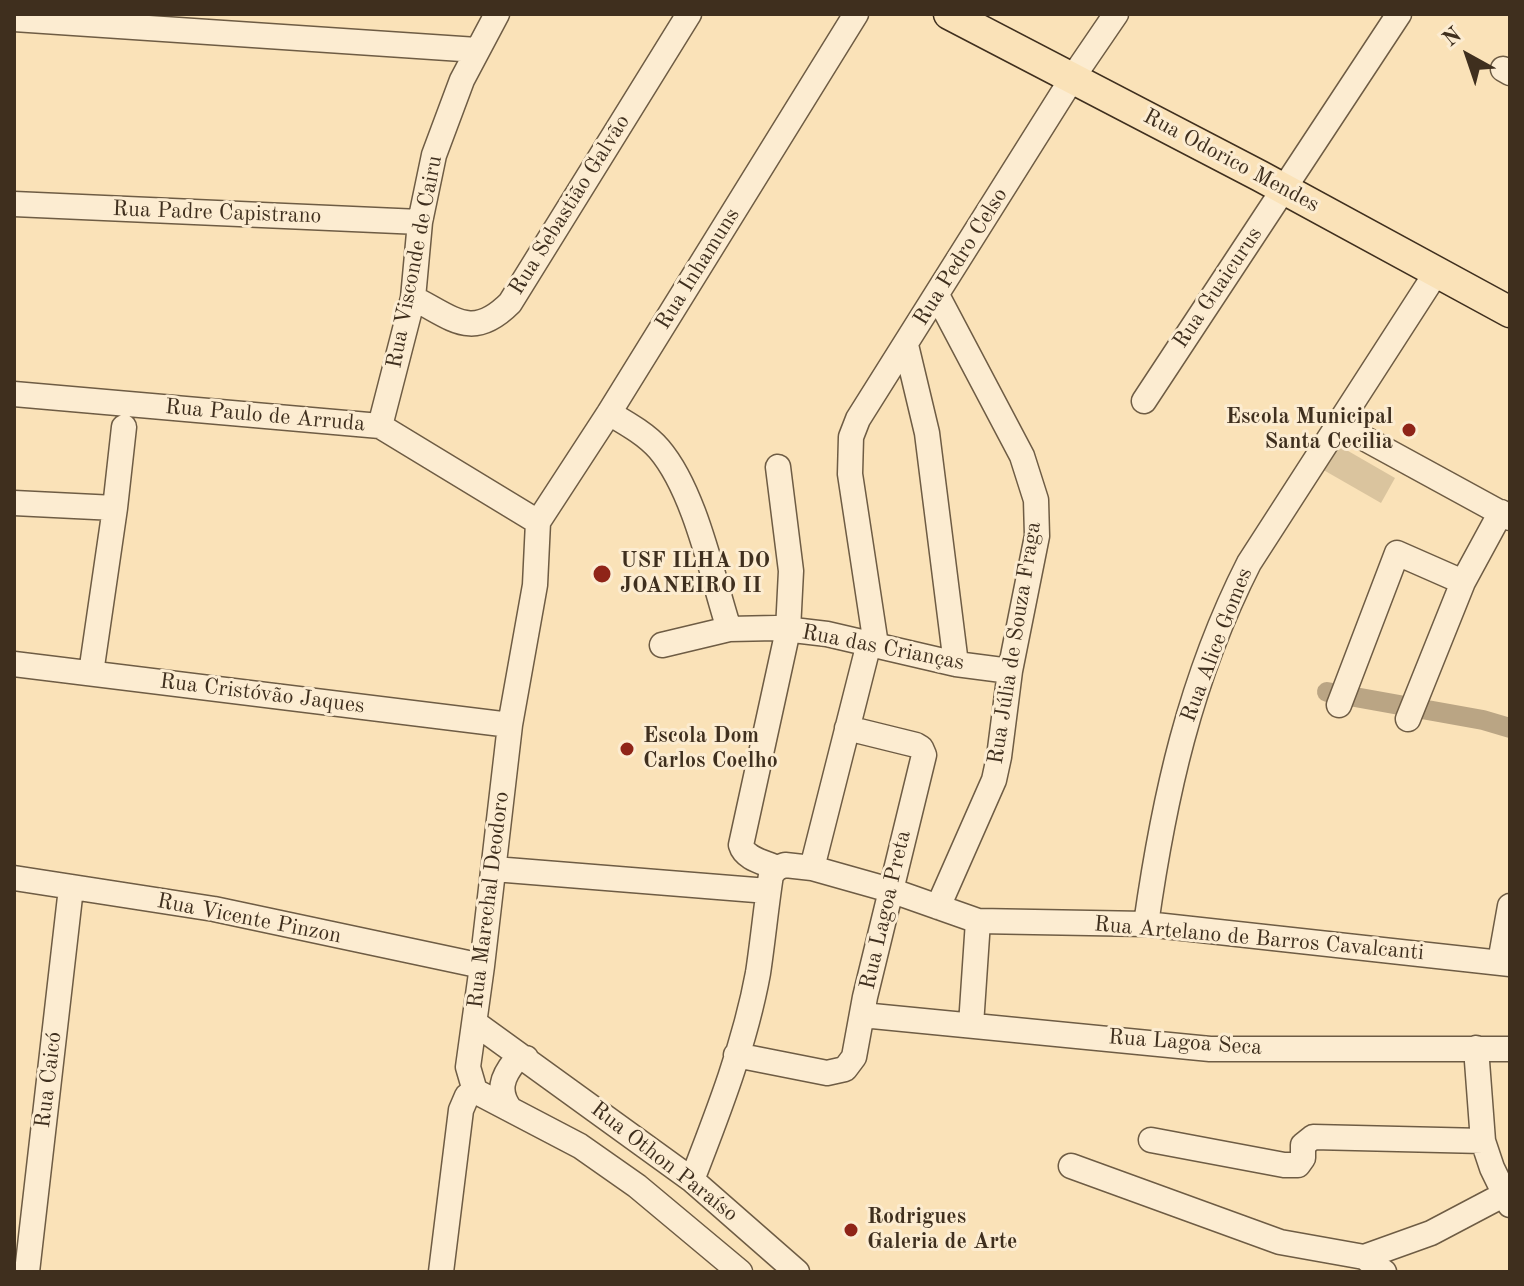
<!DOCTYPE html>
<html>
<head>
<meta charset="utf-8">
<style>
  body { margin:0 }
  #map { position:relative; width:1524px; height:1286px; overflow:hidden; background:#fae2b8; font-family:"Old Standard TT",serif }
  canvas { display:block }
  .frame { position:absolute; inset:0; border:16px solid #3f2f1e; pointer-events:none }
  .north { position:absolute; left:1428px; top:16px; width:80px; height:80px; -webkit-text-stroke:6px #fcecd1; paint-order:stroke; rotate:320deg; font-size:22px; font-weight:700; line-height:32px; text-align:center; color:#3f2f1e }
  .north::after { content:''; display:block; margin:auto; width:28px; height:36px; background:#3f2f1e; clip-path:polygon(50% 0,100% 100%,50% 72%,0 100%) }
</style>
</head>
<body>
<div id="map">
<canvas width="1524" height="1286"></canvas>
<div class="frame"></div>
<div class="north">N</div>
</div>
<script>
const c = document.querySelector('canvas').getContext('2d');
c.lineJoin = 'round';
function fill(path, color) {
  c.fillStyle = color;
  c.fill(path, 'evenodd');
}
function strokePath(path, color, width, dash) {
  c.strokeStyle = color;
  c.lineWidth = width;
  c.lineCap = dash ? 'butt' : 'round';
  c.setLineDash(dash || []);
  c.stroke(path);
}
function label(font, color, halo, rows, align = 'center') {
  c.font = font + ' "Old Standard TT",serif';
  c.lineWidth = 6;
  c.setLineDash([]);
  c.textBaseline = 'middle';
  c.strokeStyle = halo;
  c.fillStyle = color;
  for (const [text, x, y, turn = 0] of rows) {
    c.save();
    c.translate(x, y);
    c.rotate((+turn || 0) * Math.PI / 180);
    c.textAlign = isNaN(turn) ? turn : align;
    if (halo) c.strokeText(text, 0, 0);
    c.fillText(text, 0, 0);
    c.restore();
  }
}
fill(new Path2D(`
  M 1336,444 L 1395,478 L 1381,503 L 1320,468 Z`), '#dac49e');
strokePath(new Path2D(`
  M 1327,692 L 1483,720 L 1510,728`), '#baa584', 20);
const minor = new Path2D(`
  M 14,19 L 477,50
  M 1503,69 L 1510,73
  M 14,204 L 420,222
  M 937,295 L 1022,456 L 1036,500 L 1037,536 L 1010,671 L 999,757 L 994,780 L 938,907
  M 413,298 C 453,318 472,341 510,303 L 689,14
  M 906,345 L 927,433 L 956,664
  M 14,394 L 380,426 L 538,522
  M 1144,401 L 1399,14
  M 609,413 C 626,423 646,434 659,449 C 695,491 712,576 729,629
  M 1338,424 L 1510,518
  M 380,426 L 413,298 L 420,222 L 434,155 L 462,80 L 497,14
  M 14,503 L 115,508
  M 538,522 L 609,413 L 856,14
  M 662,645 L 729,629 L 776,628 L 827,634 L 956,664 L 1010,671
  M 876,645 L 850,474 L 851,437 L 858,419 L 1073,77 L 1116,14
  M 14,664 L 510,725
  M 91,673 L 115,508 L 124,427
  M 1339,705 L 1397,553 L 1463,582
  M 1408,719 L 1463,582 L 1501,512
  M 777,868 L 785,865 L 812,868 L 890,890 L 978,921 L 1146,924 L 1510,964
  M 777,868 C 764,862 745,859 741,845 L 788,630 L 791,571 L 778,467
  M 812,868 L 869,643
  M 494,869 L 768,891
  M 14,878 L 214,909 L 482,966
  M 1146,924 C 1164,797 1190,679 1249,563 L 1436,273
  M 1500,962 L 1510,906
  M 862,1015 L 1210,1049 L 1510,1049
  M 475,1023 L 692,1180 L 797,1272
  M 971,1025 L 978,921
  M 1476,1048 L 1483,1141 L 1492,1168 L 1510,1205
  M 736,1055 L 827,1073 L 845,1069 L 854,1057 L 865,997 L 924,755 L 921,748 L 916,745 L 847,728
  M 475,1091 L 468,1067 L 482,966 L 510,725 L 535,585 L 538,522
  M 475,1091 L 580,1146 L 637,1186 L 740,1272
  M 510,1109 C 497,1091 502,1077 515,1061 L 526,1058
  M 1151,1140 L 1284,1165 L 1298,1165 L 1303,1158 L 1303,1145 L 1313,1137 L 1483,1141
  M 1071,1166 L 1280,1242 L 1364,1257 L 1384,1272
  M 692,1180 C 718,1113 745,1044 758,973 C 763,940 766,907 771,875 L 777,868
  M 1364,1257 L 1431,1233 L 1505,1194
  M 27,1272 L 71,888
  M 441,1272 L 461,1110 L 467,1096 L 475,1091`);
const major = new Path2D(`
  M 949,14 L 1260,176 L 1510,312`);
strokePath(minor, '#6e5c44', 27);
strokePath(major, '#3f2f1e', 33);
strokePath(minor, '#fcecd1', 24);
strokePath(major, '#fae2b8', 30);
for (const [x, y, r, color] of [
  [1409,430,8,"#8f2418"],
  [602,574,10,"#8f2418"],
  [627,749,8,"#8f2418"],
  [851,1230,8,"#8f2418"]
]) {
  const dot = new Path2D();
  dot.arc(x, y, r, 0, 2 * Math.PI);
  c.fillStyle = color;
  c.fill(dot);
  strokePath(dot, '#fcecd1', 3);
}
label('22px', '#3f2f1e', '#fcecd1', [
  ["Rua Odorico Mendes",1231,161,28],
  ["Rua Sebastião Galvão",570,205,-58],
  ["Rua Padre Capistrano",217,213,2],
  ["Rua Pedro Celso",961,257,-58],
  ["Rua Visconde de Cairu",415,262,-79],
  ["Rua Inhamuns",698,269,-58],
  ["Rua Guaicurus",1218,288,-56],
  ["Rua Paulo de Arruda",265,416,5],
  ["Rua Júlia de Souza Fraga",1015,643,-81],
  ["Rua Alice Gomes",1217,645,-69],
  ["Rua das Crianças",883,648,11],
  ["Rua Cristóvão Jaques",262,694,7],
  ["Rua Marechal Deodoro",489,900,-83],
  ["Rua Lagoa Preta",886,910,-77],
  ["Rua Vicente Pinzon",249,919,11],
  ["Rua Artelano de Barros Cavalcanti",1259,939,5],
  ["Rua Lagoa Seca",1185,1043,4],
  ["Rua Caicó",49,1080,-83],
  ["Rua Othon Paraíso",664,1162,38]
]);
label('bold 22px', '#3f2f1e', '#fcecd1', [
  ["Escola Municipal",1393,417,"right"],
  ["Santa Cecilia",1393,442,"right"],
  ["USF ILHA DO",620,561],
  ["JOANEIRO II",620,586],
  ["Escola Dom",643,736],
  ["Carlos Coelho",643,761],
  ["Rodrigues",867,1217],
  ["Galeria de Arte",867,1242]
], 'left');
</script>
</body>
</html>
